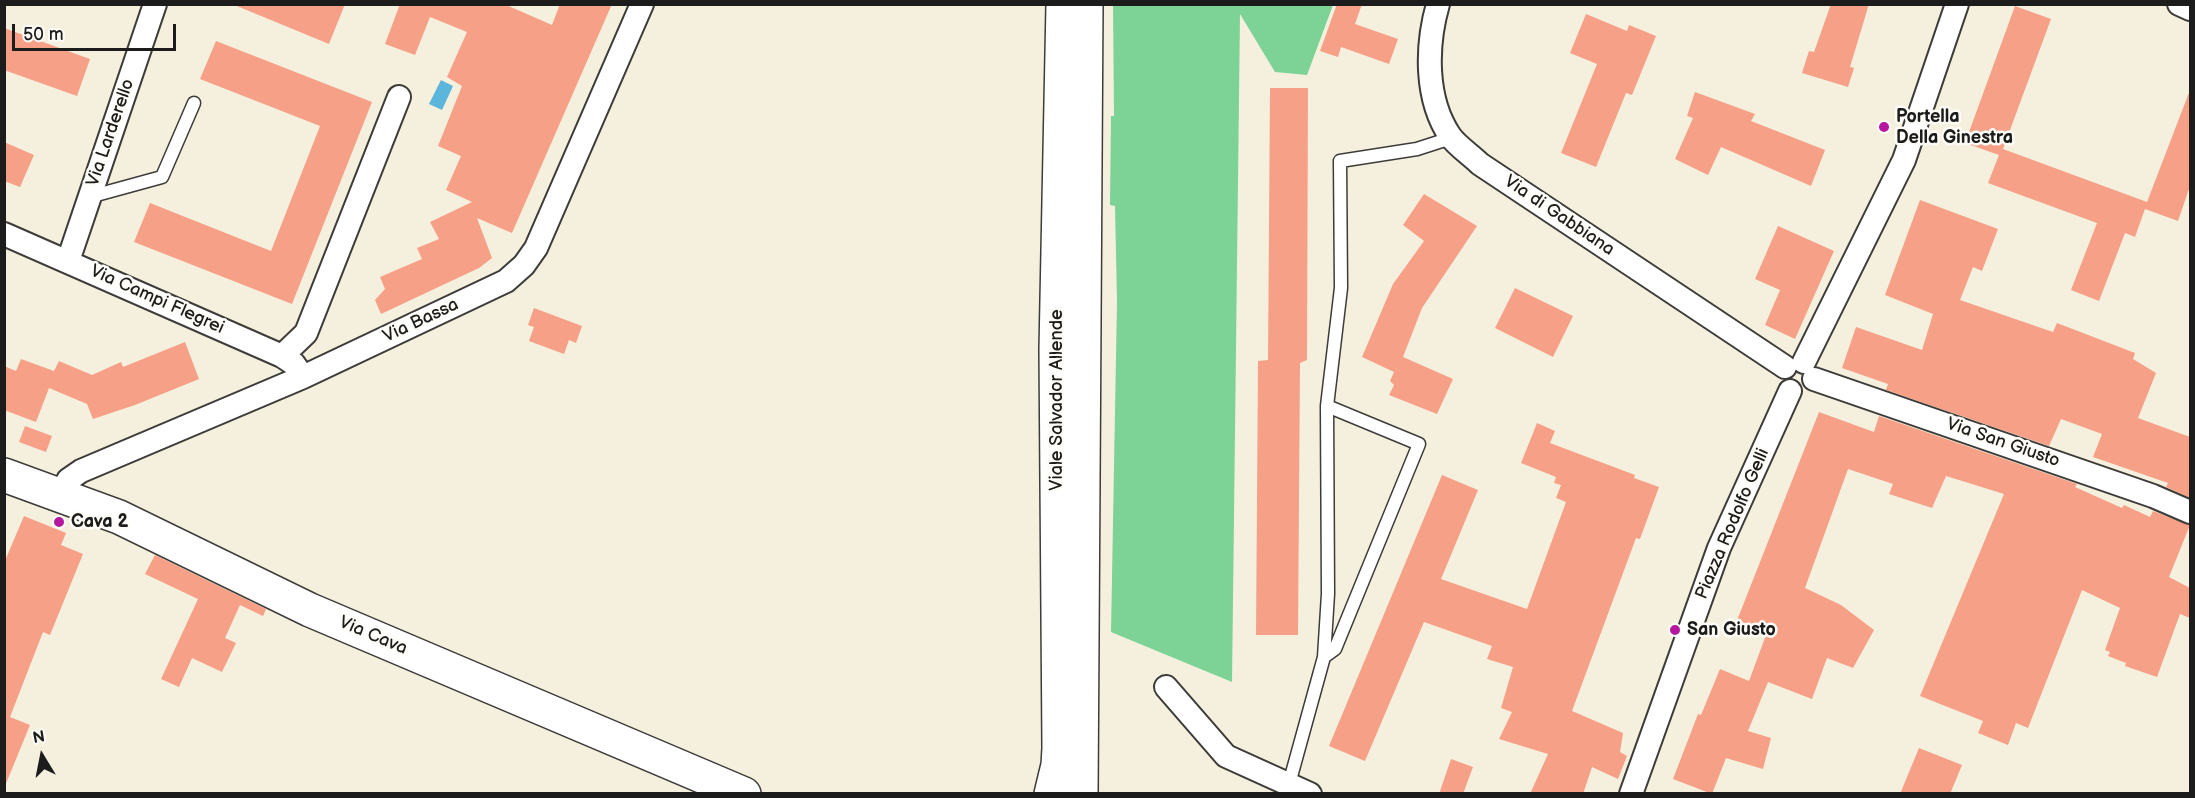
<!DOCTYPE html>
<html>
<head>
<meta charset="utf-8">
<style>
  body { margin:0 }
  #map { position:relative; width:2195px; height:798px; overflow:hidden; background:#f5f0de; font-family:"Balsamiq Sans",sans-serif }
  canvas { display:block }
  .frame { position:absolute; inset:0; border:6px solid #1c1c1c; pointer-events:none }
  .north { position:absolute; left:12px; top:726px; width:60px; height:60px; -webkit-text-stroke:4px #fdfcf7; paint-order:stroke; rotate:350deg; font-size:16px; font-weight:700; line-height:24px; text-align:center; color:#1c1c1c }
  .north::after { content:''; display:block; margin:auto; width:21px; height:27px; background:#1c1c1c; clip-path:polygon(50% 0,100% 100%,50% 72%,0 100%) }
  .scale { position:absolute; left:12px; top:24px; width:164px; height:27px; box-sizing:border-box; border:3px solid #1c1c1c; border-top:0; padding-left:8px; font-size:18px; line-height:21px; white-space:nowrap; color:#1c1c1c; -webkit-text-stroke:4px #fdfcf7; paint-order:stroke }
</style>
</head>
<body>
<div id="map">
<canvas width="2195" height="798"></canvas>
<div class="frame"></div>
<div class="north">N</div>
<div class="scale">50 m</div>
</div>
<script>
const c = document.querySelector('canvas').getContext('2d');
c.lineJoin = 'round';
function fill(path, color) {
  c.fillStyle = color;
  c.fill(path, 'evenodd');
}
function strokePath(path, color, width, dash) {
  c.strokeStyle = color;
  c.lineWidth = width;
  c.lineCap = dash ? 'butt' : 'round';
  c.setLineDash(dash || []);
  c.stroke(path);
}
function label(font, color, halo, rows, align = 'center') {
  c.font = font + ' "Balsamiq Sans",sans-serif';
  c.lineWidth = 5;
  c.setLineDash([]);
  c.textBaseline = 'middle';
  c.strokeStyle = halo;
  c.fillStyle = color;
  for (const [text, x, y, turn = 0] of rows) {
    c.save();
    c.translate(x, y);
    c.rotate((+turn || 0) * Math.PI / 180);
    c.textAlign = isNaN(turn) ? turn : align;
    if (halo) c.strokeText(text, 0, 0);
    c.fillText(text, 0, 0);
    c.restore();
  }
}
fill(new Path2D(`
  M 1113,5 L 1333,5 L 1307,75 L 1275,72 L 1240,14 L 1232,682 L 1111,632 L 1117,301 L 1115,206 L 1110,205 L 1111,116 L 1114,116 Z`), '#7dd295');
fill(new Path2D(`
  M 441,80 L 453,86 L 442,110 L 429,104 Z`), '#5cb5da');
fill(new Path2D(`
  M 232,4 L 345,4 L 329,44 Z
  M 400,4 L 504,4 L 552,25 L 560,4 L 612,4 L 512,233 L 477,218 L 492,258 L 479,268 L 381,314 L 375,300 L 385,289 L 380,277 L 422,259 L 417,248 L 439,239 L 430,222 L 472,202 L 446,190 L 461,156 L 438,146 L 462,86 L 447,77 L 467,32 L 430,17 L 415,55 L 385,44 Z
  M 1337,4 L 1362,4 L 1355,24 L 1398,39 L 1389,64 L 1341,47 L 1338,57 L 1320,51 Z
  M 1831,4 L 1869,4 L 1850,67 L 1854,68 L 1848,87 L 1802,73 L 1809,51 L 1814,52 Z
  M 2015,6 L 2051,19 L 2003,149 L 2147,202 L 2190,90 L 2190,186 L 2178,221 L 2145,209 L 2135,237 L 2125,233 L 2099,301 L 2071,290 L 2097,223 L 1988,183 L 1999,155 L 1965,143 Z
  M 1586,14 L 1627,31 L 1629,25 L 1656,36 L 1632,95 L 1626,93 L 1596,167 L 1561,153 L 1597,64 L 1570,53 Z
  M 4,28 L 90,59 L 77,96 L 4,70 Z
  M 216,41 L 372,102 L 292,304 L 134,242 L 150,203 L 271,251 L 320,126 L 200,79 Z
  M 1270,88 L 1308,88 L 1307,360 L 1300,363 L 1298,635 L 1256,635 L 1258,361 L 1268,360 Z
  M 1695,92 L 1755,114 L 1751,121 L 1825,150 L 1811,186 L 1721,147 L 1708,175 L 1675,159 L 1693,118 L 1687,116 Z
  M 4,142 L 34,155 L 20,187 L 4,181 Z
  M 1424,194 L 1477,226 L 1422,308 L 1403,357 L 1453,379 L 1437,414 L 1389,395 L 1394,385 L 1390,381 L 1394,372 L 1362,357 L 1393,284 L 1424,241 L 1403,225 Z
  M 1920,200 L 1998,229 L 1982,271 L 1973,267 L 1960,300 L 2053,332 L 2057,323 L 2135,353 L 2133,359 L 2156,373 L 2138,418 L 2190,437 L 2190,498 L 2166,487 L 2168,483 L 2093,457 L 2102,434 L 2061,419 L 2049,446 L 1886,390 L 1888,384 L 1842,368 L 1856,327 L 1922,350 L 1933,314 L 1885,295 Z
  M 1778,226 L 1834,251 L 1795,339 L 1765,325 L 1780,290 L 1755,279 Z
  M 1515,288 L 1573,316 L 1553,357 L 1495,328 Z
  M 534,308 L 582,326 L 576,343 L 569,340 L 564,354 L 529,341 L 534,327 L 528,325 Z
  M 185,342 L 199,379 L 135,405 L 93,419 L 87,404 L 49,388 L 36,422 L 4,410 L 4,366 L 16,371 L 21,359 L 54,371 L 59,361 L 92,375 L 121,362 L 123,367 Z
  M 1819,412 L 1874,432 L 1879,416 L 2077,484 L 2075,487 L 2122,508 L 2124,505 L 2150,517 L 2153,511 L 2190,525 L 2169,577 L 2190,588 L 2190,618 L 2180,614 L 2157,677 L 2125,666 L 2126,663 L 2108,656 L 2110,652 L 2105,650 L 2120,608 L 2082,590 L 2028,728 L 2016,723 L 2008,745 L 1978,733 L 1983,721 L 1920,696 L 2004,494 L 1946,476 L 1932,508 L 1889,494 L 1893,484 L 1848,469 L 1805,588 L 1841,605 L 1874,630 L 1853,668 L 1827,658 L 1812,699 L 1768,682 L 1748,731 L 1771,738 L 1763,769 L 1726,758 L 1712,794 L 1673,779 L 1698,714 L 1701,715 L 1720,669 L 1749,681 L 1766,635 L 1736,623 Z
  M 1537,423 L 1555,431 L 1550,443 L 1635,475 L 1634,478 L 1659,487 L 1640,539 L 1636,538 L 1572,711 L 1623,733 L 1620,752 L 1627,756 L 1618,779 L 1592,767 L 1583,794 L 1530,794 L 1548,754 L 1499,739 L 1512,712 L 1501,708 L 1513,667 L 1487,659 L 1492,646 L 1424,622 L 1365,761 L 1329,746 L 1442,475 L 1478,490 L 1441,579 L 1527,609 L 1566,502 L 1556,498 L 1561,485 L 1554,483 L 1556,477 L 1521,463 Z
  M 25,426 L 52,436 L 46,452 L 19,442 Z
  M 24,516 L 66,533 L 61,545 L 83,554 L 50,635 L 43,632 L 10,717 L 30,725 L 5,786 L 4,563 Z
  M 155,555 L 266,609 L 263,616 L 240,605 L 225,638 L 236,643 L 222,672 L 192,658 L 179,687 L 161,679 L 198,599 L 145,574 Z
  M 1919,748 L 1962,765 L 1950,794 L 1900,794 Z
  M 1451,759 L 1473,767 L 1463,794 L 1439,794 Z`), '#f6a087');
const lane = new Path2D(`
  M 89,197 L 162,177 L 194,103
  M 1324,657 L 1335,649 L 1419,444 L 1327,406
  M 1289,784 L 1324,657 L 1328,594 L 1327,406 L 1341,288 L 1340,161 L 1417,149 L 1451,138`);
const street = new Path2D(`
  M 1438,4 C 1426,46 1425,99 1450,136 C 1457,146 1471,155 1480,164 L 1785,367
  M 2179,4 L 2190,9
  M 4,234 L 282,356 L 294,364 L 303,377
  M 68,261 L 155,4
  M 282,356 L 306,333 L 399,97
  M 1804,362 L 1904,160 L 1957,4
  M 1814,379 L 2153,496 L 2190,512
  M 62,497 L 68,480 L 81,471 L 303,377 L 506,281 L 524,265 L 536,248 L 642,4
  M 1166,687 L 1226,756 L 1310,794
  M 1631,794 L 1719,548 L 1790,391`);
const secondary = new Path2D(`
  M 4,475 L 119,517 L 310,610 L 744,794
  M 1051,794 L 1058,765 L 1059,748 L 1056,349 L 1063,4
  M 1081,794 L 1086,4`);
strokePath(lane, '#3d3c39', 15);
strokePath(street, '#3d3c39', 26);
strokePath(secondary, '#3d3c39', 36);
strokePath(lane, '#fff', 12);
strokePath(street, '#fff', 22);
strokePath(secondary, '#fff', 33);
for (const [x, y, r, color] of [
  [1884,127,6,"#b5179e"],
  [59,522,6,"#b5179e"],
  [1675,630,6,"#b5179e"]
]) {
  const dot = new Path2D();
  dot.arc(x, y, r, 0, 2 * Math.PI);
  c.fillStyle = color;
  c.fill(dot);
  strokePath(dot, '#fdfcf7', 2);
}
label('bold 18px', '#1c1c1c', '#fdfcf7', [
  ["Portella",1896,117],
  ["Della Ginestra",1896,138],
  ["Cava 2",71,522],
  ["San Giusto",1687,630]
], 'left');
label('18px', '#1c1c1c', '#fdfcf7', [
  ["Via Larderello",111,133,-71],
  ["Via di Gabbiana",1559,216,34],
  ["Via Campi Flegrei",157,300,24],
  ["Via Bassa",421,321,-25],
  ["Viale Salvador Allende",1057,400,-90],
  ["Via San Giusto",2003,443,19],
  ["Piazza Rodolfo Gelli",1733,524,-67],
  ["Via Cava",373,636,23]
]);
</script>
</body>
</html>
